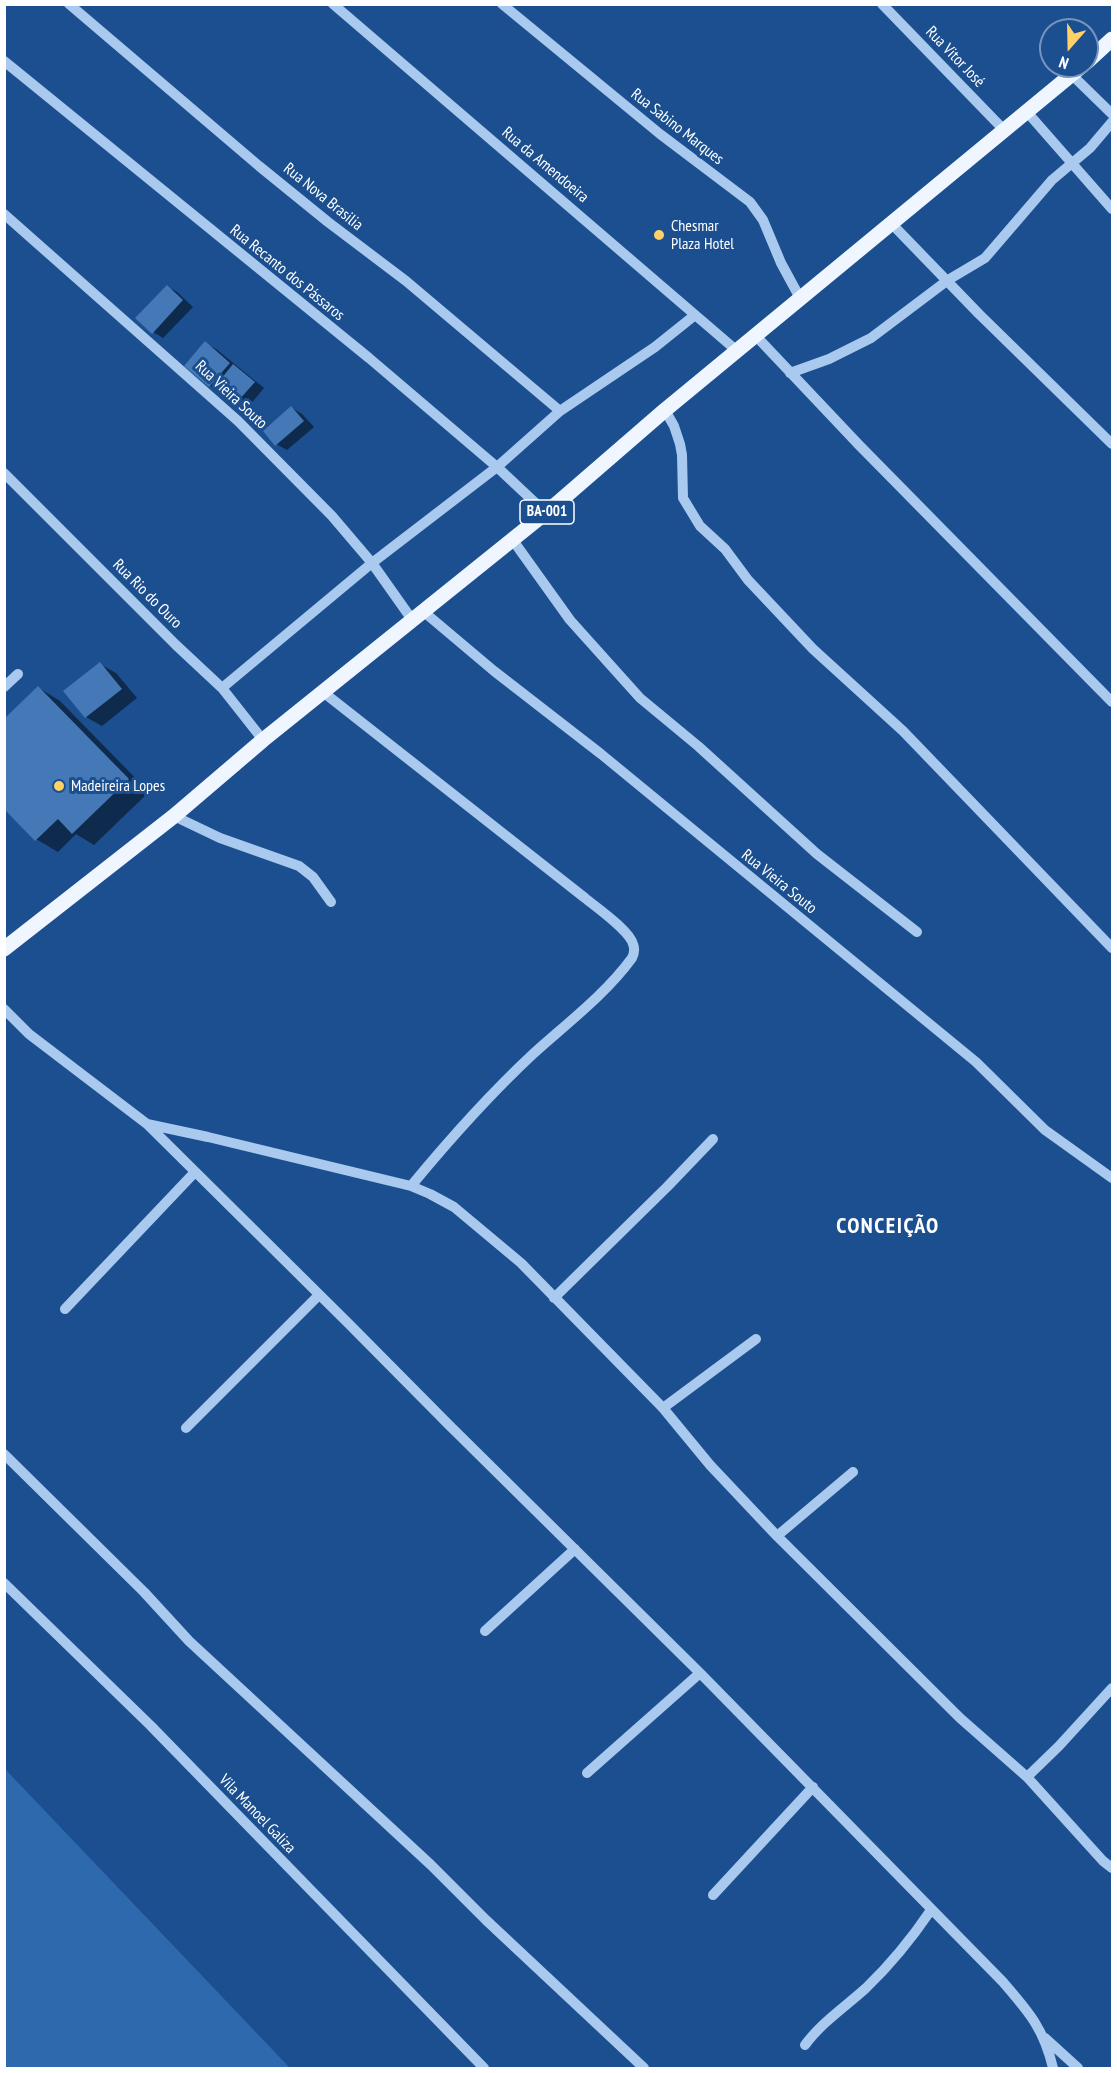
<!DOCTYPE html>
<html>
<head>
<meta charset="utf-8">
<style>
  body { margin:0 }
  #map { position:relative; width:1117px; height:2073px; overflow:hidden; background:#1b4f8f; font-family:"PT Sans Narrow",sans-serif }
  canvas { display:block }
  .frame { position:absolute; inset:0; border:6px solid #fff; pointer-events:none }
  .north { position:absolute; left:1039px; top:18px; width:60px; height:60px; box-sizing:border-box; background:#1b4f8f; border:2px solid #7695bc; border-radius:50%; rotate:200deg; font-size:16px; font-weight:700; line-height:24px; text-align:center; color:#fff }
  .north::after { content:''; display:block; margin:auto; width:21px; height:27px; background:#ffd166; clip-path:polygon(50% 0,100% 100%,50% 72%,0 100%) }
</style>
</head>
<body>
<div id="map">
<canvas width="1117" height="2073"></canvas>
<div class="frame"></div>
<div class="north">N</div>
</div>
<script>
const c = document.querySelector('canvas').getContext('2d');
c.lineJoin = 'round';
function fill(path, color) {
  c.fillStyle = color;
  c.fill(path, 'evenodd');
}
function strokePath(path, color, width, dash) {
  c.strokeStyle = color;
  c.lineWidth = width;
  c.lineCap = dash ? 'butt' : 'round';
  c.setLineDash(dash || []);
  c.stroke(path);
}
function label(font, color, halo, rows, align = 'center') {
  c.font = font + ' "PT Sans Narrow",sans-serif';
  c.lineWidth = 6;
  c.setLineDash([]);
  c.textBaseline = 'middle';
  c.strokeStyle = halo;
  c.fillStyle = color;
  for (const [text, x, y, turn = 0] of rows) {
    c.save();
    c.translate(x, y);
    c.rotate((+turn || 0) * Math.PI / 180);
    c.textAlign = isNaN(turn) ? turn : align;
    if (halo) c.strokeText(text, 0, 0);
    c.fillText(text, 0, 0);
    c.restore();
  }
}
fill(new Path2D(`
  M 5,1769 L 290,2068 L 5,2068 Z`), '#2e69ad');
fill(new Path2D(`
  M 167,286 L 177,292 L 193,307 L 163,338 L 153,332 Z
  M 206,343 L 216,349 L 264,388 L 249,406 L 224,388 L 220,392 L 210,386 L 186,366 Z
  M 292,408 L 302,414 L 314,427 L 287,450 L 276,444 Z
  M 100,664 L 116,673 L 137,698 L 102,726 L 86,717 Z
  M 39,688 L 60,701 L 149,792 L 94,845 L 76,834 L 58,852 L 36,839 Z`), '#0007');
fill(new Path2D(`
  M 167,285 L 183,300 L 152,334 L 135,318 Z
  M 205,341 L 230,363 L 209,387 L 184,366 Z
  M 233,364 L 255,382 L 238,401 L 217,384 Z
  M 291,406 L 304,421 L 275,446 L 263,431 Z
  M 100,662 L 122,689 L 85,718 L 63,691 Z
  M 38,686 L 129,779 L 72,834 L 58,819 L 35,841 L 4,809 L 4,719 Z`), '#4478b7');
strokePath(new Path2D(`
  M 69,4 L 259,166 L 328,222 L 406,281 L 560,411
  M 333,4 L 736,350
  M 502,4 L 660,134 L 750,202 L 763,220 L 781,263 L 800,298
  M 882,4 L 1005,131
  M 4,61 L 369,358 L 497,467 L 546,513
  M 1072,75 L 1112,114
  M 1027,112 L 1112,209
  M 4,214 L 238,421 L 332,516 L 372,563 L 413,621
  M 890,222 L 979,314 L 1112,444
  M 755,335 L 859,445 L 1112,702
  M 790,373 L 829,359 L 871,338 L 948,280 L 985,258 L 1052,180 L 1090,148 L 1112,122
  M 665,410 L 674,426 L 680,444 L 682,455 L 683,498 L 700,526 L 725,549 L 748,580 L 813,649 L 903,731 L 1112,948
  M 4,473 L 176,645 L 222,688 L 263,740
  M 512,539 L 570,620 L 640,698 L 698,746 L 817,854 L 917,932
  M 424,612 L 494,671 L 601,754 L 976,1062 L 1045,1130 L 1112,1178
  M 4,687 L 18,674
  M 222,688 L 372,563 L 497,467 L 560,411 L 655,347 L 695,315
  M 323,692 L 585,898 C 597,908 629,930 633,944 C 635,949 634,954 632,958 C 605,995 566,1024 533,1054 C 489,1095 449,1140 411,1186
  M 174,816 L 220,838 L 299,866 L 313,877 L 331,902
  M 4,1009 L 29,1034 L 147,1124 L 348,1323 L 449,1425 L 700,1673 L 1003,1982 C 1029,2012 1044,2029 1053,2068
  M 147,1124 L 208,1137 L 411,1186 L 430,1194 L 454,1207 L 521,1263 L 663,1408 L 710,1465 L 777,1536 L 960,1718 L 1027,1777 L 1103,1861 L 1112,1868
  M 554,1298 L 667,1187 L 713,1139
  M 65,1309 L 195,1172
  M 663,1408 L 756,1339
  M 186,1428 L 319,1295
  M 4,1454 L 144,1592 L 189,1641 L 431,1865 L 486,1920 L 644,2068
  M 777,1536 L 853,1472
  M 4,1583 L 151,1726 L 484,2068
  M 485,1631 L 575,1549
  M 587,1773 L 700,1673
  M 1027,1777 L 1059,1746 L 1112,1688
  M 713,1895 L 813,1787
  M 1045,2038 L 1078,2068
  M 805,2045 C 822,2022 845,2007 866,1988 C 890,1965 912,1938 931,1910`), '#a9c9ee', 10);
strokePath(new Path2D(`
  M 1087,62 L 1112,39
  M 4,949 L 174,816 L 263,740 L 553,507 L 665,410 L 1082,66`), '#f0f6ff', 15);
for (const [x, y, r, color] of [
  [659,235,6,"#ffd166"],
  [59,786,6,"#ffd166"]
]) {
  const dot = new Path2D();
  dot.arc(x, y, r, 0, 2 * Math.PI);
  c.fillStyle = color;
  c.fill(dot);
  strokePath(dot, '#1b4f8f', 2);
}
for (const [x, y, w] of [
  [547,512,54]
]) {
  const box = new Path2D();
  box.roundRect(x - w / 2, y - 12, w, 24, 4.5);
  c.fillStyle = '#1b4f8f';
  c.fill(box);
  strokePath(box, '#fff', 1.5);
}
label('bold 15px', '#fff', null, [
  ["BA-001",547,512]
]);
label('16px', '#fff', '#1b4f8f', [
  ["Rua Vitor José",955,57,46],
  ["Rua Sabino Marques",677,127,38],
  ["Rua da Amendoeira",545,165,40],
  ["Rua Nova Brasilia",323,197,39],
  ["Rua Recanto dos Pássaros",287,273,39],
  ["Rua Vieira Souto",231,395,43],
  ["Rua Rio do Ouro",147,594,45],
  ["Rua Vieira Souto",779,882,39],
  ["Vila Manoel Galiza",257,1814,46]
]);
label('16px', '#fff', '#1b4f8f', [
  ["Chesmar",671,226],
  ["Plaza Hotel",671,244],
  ["Madeireira Lopes",71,786]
], 'left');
c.letterSpacing = '1.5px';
label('bold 22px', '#fff', '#1b4f8f', [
  ["CONCEIÇÃO",888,1227]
]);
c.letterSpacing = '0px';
</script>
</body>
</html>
